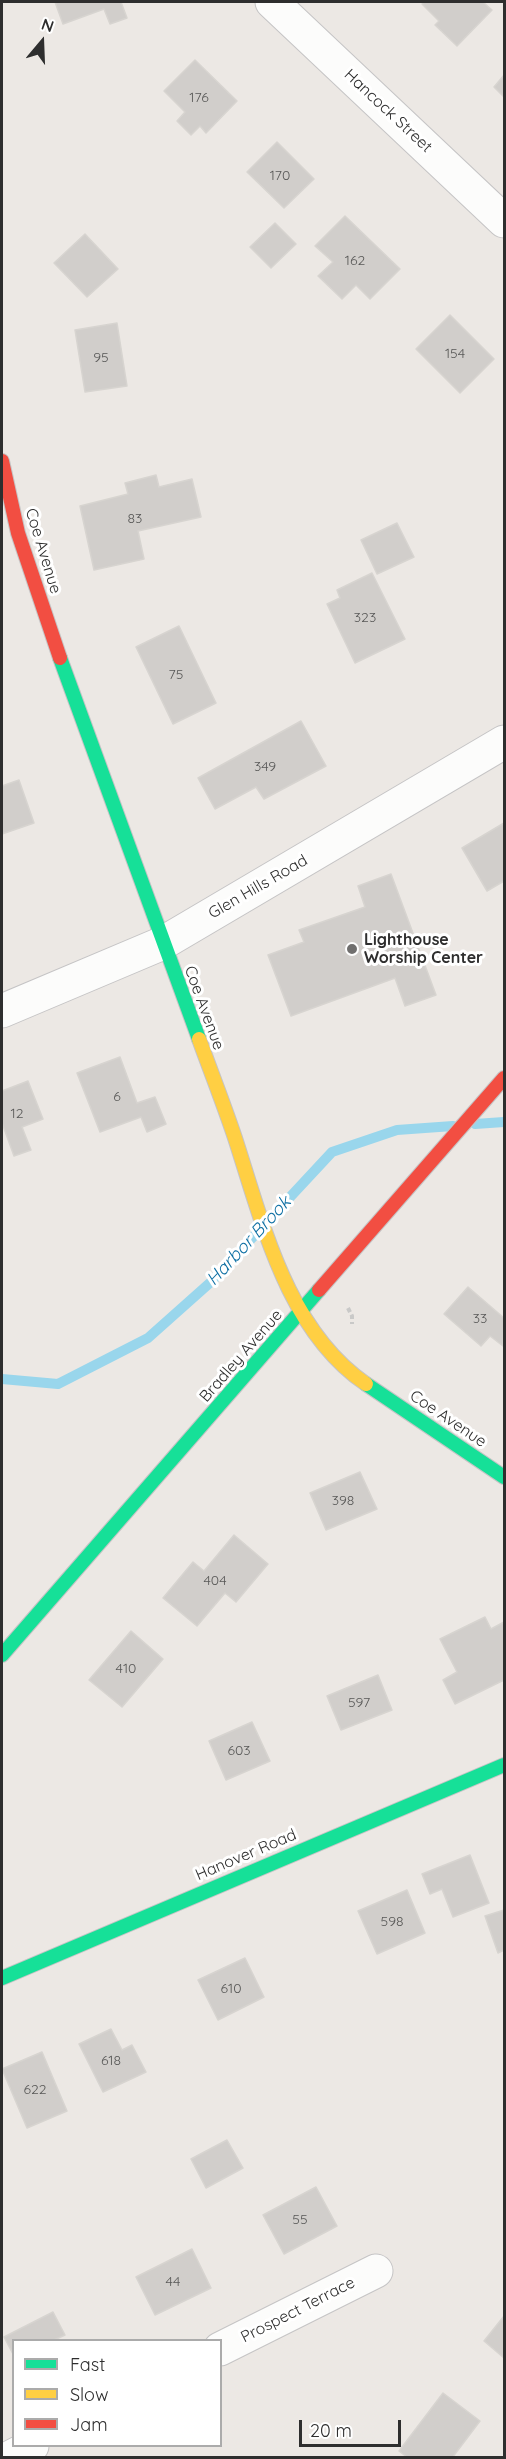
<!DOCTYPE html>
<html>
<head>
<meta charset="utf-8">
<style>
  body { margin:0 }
  #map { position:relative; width:506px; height:2459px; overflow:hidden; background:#ece8e4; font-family:Quicksand,sans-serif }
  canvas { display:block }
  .frame { position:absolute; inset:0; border:3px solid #2e2e2e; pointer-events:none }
  .legend { position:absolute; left:12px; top:2339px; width:210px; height:108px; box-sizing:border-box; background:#fff; border:2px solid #ababab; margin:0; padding:8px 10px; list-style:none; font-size:18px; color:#2e2e2e }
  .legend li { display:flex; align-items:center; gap:12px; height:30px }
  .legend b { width:30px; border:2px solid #ababab }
  .north { position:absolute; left:12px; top:12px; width:60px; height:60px; -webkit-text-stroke:4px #fff; paint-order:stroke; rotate:19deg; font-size:16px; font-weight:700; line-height:24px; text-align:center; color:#2e2e2e }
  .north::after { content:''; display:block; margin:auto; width:21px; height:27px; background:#2e2e2e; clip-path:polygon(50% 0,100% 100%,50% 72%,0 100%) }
  .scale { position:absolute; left:299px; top:2420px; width:102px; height:27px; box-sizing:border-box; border:3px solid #2e2e2e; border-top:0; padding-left:8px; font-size:18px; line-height:21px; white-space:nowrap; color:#2e2e2e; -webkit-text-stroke:4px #fff; paint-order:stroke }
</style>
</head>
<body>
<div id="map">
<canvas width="506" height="2459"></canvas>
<div class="frame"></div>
<ul class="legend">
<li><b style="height:8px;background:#16e098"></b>Fast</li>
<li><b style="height:8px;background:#ffcf43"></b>Slow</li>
<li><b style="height:8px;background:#f24e42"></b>Jam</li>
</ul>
<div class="north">N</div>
<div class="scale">20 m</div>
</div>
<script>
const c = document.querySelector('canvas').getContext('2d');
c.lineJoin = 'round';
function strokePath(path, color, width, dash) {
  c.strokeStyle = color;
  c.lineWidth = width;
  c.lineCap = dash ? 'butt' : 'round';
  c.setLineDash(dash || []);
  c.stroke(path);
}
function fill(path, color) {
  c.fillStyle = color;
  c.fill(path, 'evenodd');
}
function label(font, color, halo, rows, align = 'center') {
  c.font = font + ' Quicksand,sans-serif';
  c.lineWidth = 6;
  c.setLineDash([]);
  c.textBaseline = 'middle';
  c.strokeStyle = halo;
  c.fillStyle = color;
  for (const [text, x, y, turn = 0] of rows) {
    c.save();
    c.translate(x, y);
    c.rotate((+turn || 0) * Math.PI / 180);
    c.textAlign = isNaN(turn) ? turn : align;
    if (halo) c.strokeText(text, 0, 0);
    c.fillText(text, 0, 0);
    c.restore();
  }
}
strokePath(new Path2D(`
  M 475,1124 L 504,1122
  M 2,1379 L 58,1384 L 148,1338 L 212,1281 L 332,1152 L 397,1130 L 453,1126`), '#99d6ec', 10);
const building = new Path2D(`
  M 55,2 L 121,2 L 127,18 L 110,24 L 104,9 L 63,24 Z
  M 424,2 L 483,2 L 492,10 L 457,46 L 435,25 L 439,21 L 422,4 Z
  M 195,60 L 237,101 L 206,133 L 200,126 L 191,135 L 177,121 L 185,112 L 164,91 Z
  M 504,75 L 504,97 L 494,87 Z
  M 277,142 L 314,179 L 284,208 L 247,172 Z
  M 345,216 L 400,269 L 370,299 L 356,285 L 342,299 L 318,276 L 333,262 L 315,246 Z
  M 275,223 L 296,244 L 271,268 L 250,247 Z
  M 85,234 L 118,269 L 87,297 L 54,263 Z
  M 450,315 L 494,359 L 460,393 L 416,349 Z
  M 117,323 L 127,386 L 85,392 L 75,330 Z
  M 156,475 L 159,487 L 192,479 L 201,517 L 138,531 L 144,559 L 94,570 L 80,506 L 128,494 L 125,483 Z
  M 397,523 L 414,557 L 377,574 L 361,540 Z
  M 372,573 L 405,639 L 355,663 L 327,604 L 340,598 L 337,590 Z
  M 179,626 L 216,703 L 173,724 L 136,647 Z
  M 301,721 L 326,766 L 264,799 L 256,787 L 215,809 L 198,778 Z
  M 19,780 L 34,823 L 2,834 L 2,786 Z
  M 504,823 L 504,881 L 487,891 L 462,848 Z
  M 391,874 L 436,995 L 405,1006 L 395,978 L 291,1016 L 268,955 L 304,942 L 299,930 L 365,907 L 358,886 Z
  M 120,1057 L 137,1103 L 155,1097 L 166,1124 L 147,1132 L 141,1117 L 100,1132 L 77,1073 Z
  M 28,1081 L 43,1119 L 22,1127 L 31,1150 L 14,1156 L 2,1123 L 2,1091 Z
  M 468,1287 L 504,1318 L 503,1346 L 490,1336 L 481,1346 L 444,1314 Z
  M 360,1472 L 377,1509 L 326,1530 L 310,1493 Z
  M 234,1535 L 268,1564 L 236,1602 L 225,1593 L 197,1626 L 163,1598 L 193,1562 L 204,1571 Z
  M 485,1617 L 491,1629 L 504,1622 L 504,1680 L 455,1704 L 443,1680 L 457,1672 L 440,1639 Z
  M 131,1631 L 163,1659 L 122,1707 L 89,1680 Z
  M 378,1675 L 392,1710 L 341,1730 L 327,1696 Z
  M 252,1722 L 270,1761 L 226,1780 L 209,1741 Z
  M 470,1855 L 489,1903 L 453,1917 L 442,1889 L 430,1894 L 422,1874 Z
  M 407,1890 L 425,1933 L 377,1954 L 358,1911 Z
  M 504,1910 L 504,1950 L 498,1953 L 485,1916 Z
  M 245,1958 L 264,1997 L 218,2020 L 198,1980 Z
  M 111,2029 L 122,2050 L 132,2045 L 146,2072 L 103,2092 L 79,2044 Z
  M 42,2052 L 67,2111 L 27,2128 L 2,2069 Z
  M 227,2140 L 243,2168 L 206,2188 L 191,2159 Z
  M 316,2187 L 337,2226 L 284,2254 L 263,2215 Z
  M 192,2249 L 211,2288 L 155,2315 L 136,2277 Z
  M 53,2312 L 65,2335 L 54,2340 L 14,2340 L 14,2356 L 4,2337 Z
  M 504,2316 L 504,2358 L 484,2341 Z
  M 443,2393 L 480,2421 L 452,2458 L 408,2458 L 399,2451 Z`);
fill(building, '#d1cecb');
strokePath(building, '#d7d4d0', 1.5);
const street = new Path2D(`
  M 272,2 L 504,221
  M 2,1011 L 163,943 L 504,742
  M 220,2349 L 376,2271
  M 9,2458 L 32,2446`);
const fast = new Path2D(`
  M 60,658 L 199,1039
  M 366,1384 L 504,1477
  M 2,1655 L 319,1290
  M 2,1978 L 504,1765`);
const slow = new Path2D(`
  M 199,1039 C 211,1072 224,1105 235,1138 C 263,1224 287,1330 366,1384`);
const jam = new Path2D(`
  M 2,461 L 18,533 L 60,658
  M 319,1290 L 504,1078`);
strokePath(street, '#c5c4c5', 35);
strokePath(fast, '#c5c4c5', 16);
strokePath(slow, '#c5c4c5', 16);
strokePath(jam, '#c5c4c5', 16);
strokePath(new Path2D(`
  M 348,1308 L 352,1316 L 352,1324`), '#c9c9c8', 4, [4.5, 3]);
strokePath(street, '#fcfcfb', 33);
strokePath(fast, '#16e098', 14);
strokePath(slow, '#ffcf43', 14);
strokePath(jam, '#f24e42', 14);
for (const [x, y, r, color] of [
  [352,949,6,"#706f6e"]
]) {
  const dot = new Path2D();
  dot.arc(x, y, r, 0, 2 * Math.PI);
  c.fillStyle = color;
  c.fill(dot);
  strokePath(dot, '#fff', 2);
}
label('14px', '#585857', null, [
  ["176",199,98],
  ["170",280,176],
  ["162",355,261],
  ["154",455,354],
  ["95",101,358],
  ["83",135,519],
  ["323",365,618],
  ["75",176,675],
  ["349",265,767],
  ["6",117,1097],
  ["12",17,1114],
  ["33",480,1319],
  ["398",343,1501],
  ["404",215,1581],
  ["410",126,1669],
  ["597",359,1703],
  ["603",239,1751],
  ["598",392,1922],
  ["610",231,1989],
  ["618",111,2061],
  ["622",35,2090],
  ["55",300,2220],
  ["44",173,2282]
]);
label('16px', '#2e2e2e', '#fff', [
  ["Hancock Street",388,111,43],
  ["Coe Avenue",43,551,73],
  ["Glen Hills Road",258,887,-30],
  ["Coe Avenue",204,1008,70],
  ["Bradley Avenue",241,1356,-49],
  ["Coe Avenue",448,1419,34],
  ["Hanover Road",246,1855,-23],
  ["Prospect Terrace",298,2310,-27]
]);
label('bold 16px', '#2e2e2e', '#fff', [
  ["Lighthouse",364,940],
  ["Worship Center",364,958]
], 'left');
label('italic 18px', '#0d6fa3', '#fff', [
  ["Harbor Brook",249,1241,-47]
]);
</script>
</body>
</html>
